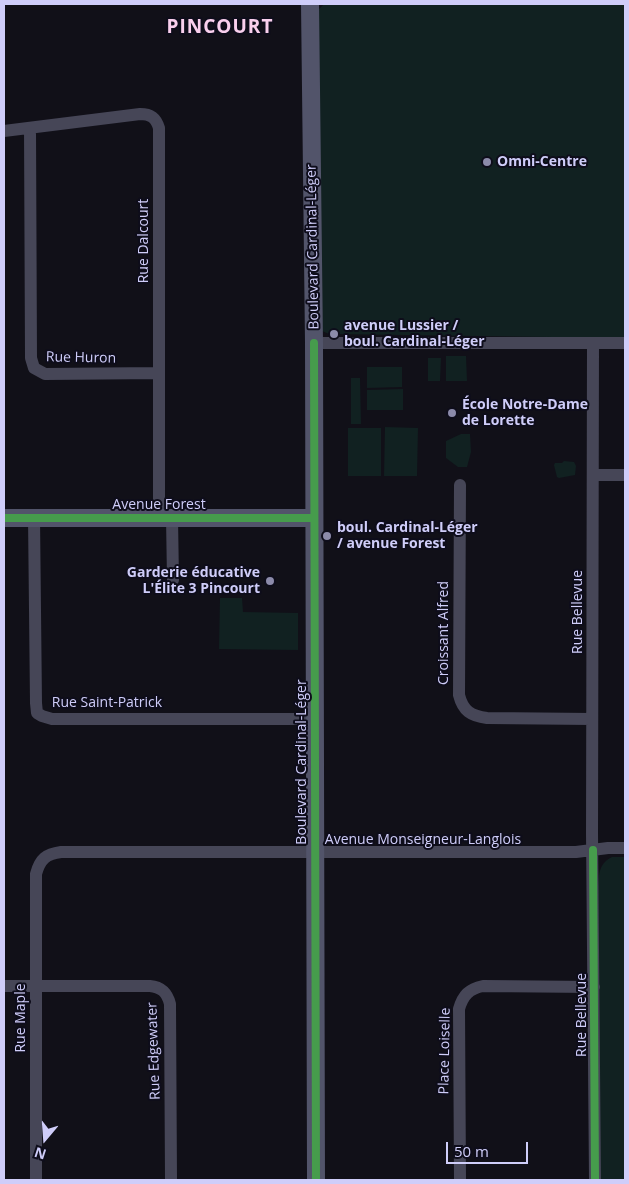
<!DOCTYPE html>
<html>
<head>
<meta charset="utf-8">
<style>
  body { margin:0 }
  #map { position:relative; width:629px; height:1184px; overflow:hidden; background:#111018; font-family:"Open Sans",sans-serif }
  canvas { display:block }
  .frame { position:absolute; inset:0; border:5px solid #cfcdf9; pointer-events:none }
  .north { position:absolute; left:20px; top:1114px; width:50px; height:50px; -webkit-text-stroke:4px #0e0d1b; paint-order:stroke; rotate:198deg; font-size:14px; font-weight:700; line-height:20px; text-align:center; color:#cfcdf9 }
  .north::after { content:''; display:block; margin:auto; width:18px; height:22px; background:#cfcdf9; clip-path:polygon(50% 0,100% 100%,50% 72%,0 100%) }
  .scale { position:absolute; left:446px; top:1142px; width:82px; height:22px; box-sizing:border-box; border:2px solid #cfcdf9; border-top:0; padding-left:6px; font-size:15px; line-height:18px; white-space:nowrap; color:#cfcdf9; -webkit-text-stroke:4px #0e0d1b; paint-order:stroke }
</style>
</head>
<body>
<div id="map">
<canvas width="629" height="1184"></canvas>
<div class="frame"></div>
<div class="north">N</div>
<div class="scale">50 m</div>
</div>
<script>
const c = document.querySelector('canvas').getContext('2d');
c.lineJoin = 'round';
function fill(path, color) {
  c.fillStyle = color;
  c.fill(path, 'evenodd');
}
function strokePath(path, color, width, dash) {
  c.strokeStyle = color;
  c.lineWidth = width;
  c.lineCap = dash ? 'butt' : 'round';
  c.setLineDash(dash || []);
  c.stroke(path);
}
function label(font, color, halo, rows, align = 'center') {
  c.font = font + ' "Open Sans",sans-serif';
  c.lineWidth = 4;
  c.setLineDash([]);
  c.textBaseline = 'middle';
  c.strokeStyle = halo;
  c.fillStyle = color;
  for (const [text, x, y, turn = 0] of rows) {
    c.save();
    c.translate(x, y);
    c.rotate((+turn || 0) * Math.PI / 180);
    c.textAlign = isNaN(turn) ? turn : align;
    if (halo) c.strokeText(text, 0, 0);
    c.fillText(text, 0, 0);
    c.restore();
  }
}
fill(new Path2D(`
  M 324,4 L 625,4 L 625,338 L 329,334 L 322,331 L 318,10 Z
  M 446,356 L 466,356 L 467,381 L 446,381 Z
  M 428,358 L 441,358 L 440,381 L 428,381 Z
  M 367,367 L 402,367 L 402,387 L 367,388 Z
  M 351,378 L 360,378 L 361,424 L 351,424 Z
  M 403,389 L 403,410 L 367,410 L 367,390 Z
  M 385,427 L 418,428 L 417,476 L 384,476 Z
  M 348,428 L 381,428 L 381,476 L 348,476 Z
  M 461,434 L 470,434 L 471,452 L 467,467 L 458,467 L 446,458 L 446,441 Z
  M 564,461 L 574,462 L 576,466 L 575,475 L 559,478 L 557,477 L 554,465 L 555,463 L 562,463 Z
  M 220,598 L 242,598 L 243,612 L 298,613 L 298,650 L 219,649 Z
  M 612,857 L 625,857 L 625,1180 L 600,1180 L 598,887 C 599,874 599,863 612,857 Z`), '#112121');
strokePath(new Path2D(`
  M 30,128 L 31,358 L 34,368 L 45,374 L 159,373
  M 4,131 L 140,114 C 151,114 156,118 159,128 L 159,517
  M 314,343 L 625,343
  M 593,343 L 592,833 L 595,1180
  M 593,475 L 625,475
  M 460,485 L 459,695 C 463,711 471,716 487,718 L 592,719
  M 34,517 L 36,703 L 37,713 L 42,716 L 52,719 L 315,719
  M 172,517 L 173,580
  M 4,986 L 150,986 C 161,987 167,992 170,1004 L 171,1180
  M 36,1180 L 36,874 C 40,859 46,854 61,852 L 576,852 L 608,848 L 625,848
  M 460,1180 L 459,1009 C 463,995 469,989 483,986 L 594,987`), '#464657', 12);
strokePath(new Path2D(`
  M 310,4 L 314,343 L 316,1180
  M 4,518 L 314,518`), '#52546a', 18);
strokePath(new Path2D(`
  M 314,343 L 316,1180
  M 4,518 L 314,518
  M 593,850 L 595,1180`), '#469c4c', 8);
for (const [x, y, r, color] of [
  [487,162,5,"#8c8baa"],
  [334,334,5,"#8c8baa"],
  [452,413,5,"#8c8baa"],
  [327,536,5,"#8c8baa"],
  [270,581,5,"#8c8baa"]
]) {
  const dot = new Path2D();
  dot.arc(x, y, r, 0, 2 * Math.PI);
  c.fillStyle = color;
  c.fill(dot);
  strokePath(dot, '#0e0d1b', 2);
}
label('bold 14px', '#cfcdf9', '#0e0d1b', [
  ["Omni-Centre",497,162],
  ["avenue Lussier /",344,326],
  ["boul. Cardinal-Léger",344,342],
  ["École Notre-Dame",462,405],
  ["de Lorette",462,421],
  ["boul. Cardinal-Léger",337,528],
  ["/ avenue Forest",337,544],
  ["Garderie éducative",260,573,"right"],
  ["L'Élite 3 Pincourt",260,589,"right"]
], 'left');
label('14px', '#cfcdf9', '#0e0d1b', [
  ["Rue Dalcourt",144,241,-90],
  ["Boulevard Cardinal-Léger",313,247,-91],
  ["Rue Huron",81,358,1],
  ["Avenue Forest",159,505],
  ["Rue Bellevue",578,612,-90],
  ["Croissant Alfred",444,633,-90],
  ["Rue Saint-Patrick",107,703],
  ["Boulevard Cardinal-Léger",302,762,-90],
  ["Avenue Monseigneur-Langlois",423,840],
  ["Rue Bellevue",582,1015,-90],
  ["Rue Maple",21,1018,-90],
  ["Rue Edgewater",154,1051,-92],
  ["Place Loiselle",445,1051,-89]
]);
c.letterSpacing = '1px';
label('bold 19px', '#f9cfed', '#0e0d1b', [
  ["PINCOURT",220,28]
]);
c.letterSpacing = '0px';
</script>
</body>
</html>
